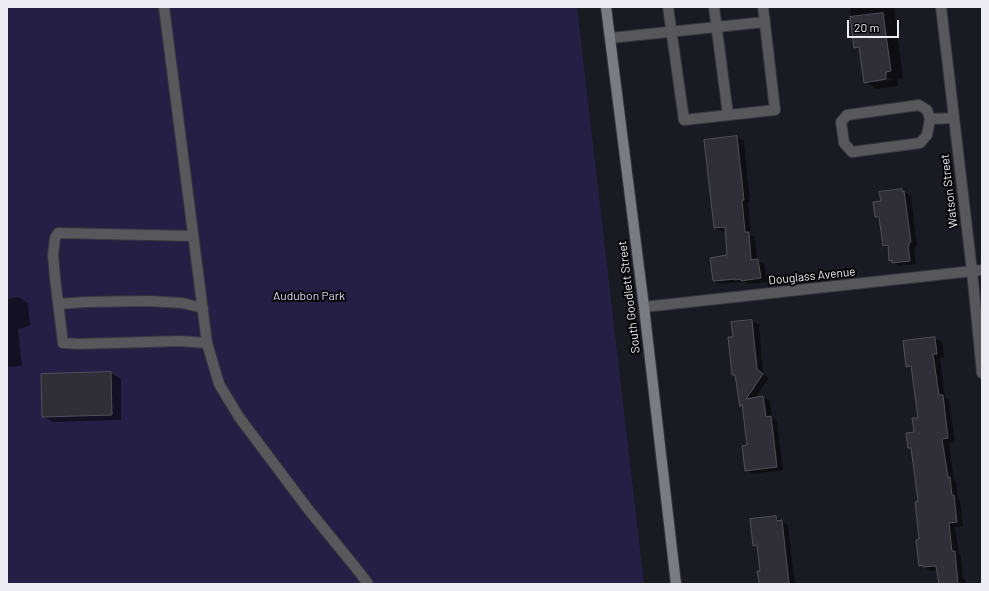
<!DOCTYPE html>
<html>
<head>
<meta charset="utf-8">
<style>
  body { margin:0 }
  #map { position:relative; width:989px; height:591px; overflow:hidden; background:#1a1a22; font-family:Barlow,sans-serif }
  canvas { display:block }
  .frame { position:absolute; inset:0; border:8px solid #ececf2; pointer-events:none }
  .scale { position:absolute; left:847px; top:20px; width:52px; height:18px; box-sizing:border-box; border:2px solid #ececf2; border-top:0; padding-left:5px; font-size:12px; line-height:14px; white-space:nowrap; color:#ececf2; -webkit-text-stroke:3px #060608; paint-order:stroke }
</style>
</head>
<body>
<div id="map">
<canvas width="989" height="591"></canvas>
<div class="frame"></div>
<div class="scale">20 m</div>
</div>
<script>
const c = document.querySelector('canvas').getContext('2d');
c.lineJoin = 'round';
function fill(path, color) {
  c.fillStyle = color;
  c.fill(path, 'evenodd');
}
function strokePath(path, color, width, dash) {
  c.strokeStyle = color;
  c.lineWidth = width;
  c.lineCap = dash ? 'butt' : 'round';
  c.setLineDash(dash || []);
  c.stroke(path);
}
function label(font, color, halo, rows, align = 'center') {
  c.font = font + ' Barlow,sans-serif';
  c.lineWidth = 4;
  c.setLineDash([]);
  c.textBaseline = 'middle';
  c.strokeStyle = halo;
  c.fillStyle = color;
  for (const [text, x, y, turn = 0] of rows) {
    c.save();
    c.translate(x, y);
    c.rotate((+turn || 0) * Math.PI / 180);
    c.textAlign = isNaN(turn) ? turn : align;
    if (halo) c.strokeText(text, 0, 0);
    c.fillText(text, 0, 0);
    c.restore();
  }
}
fill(new Path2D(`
  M 7,7 L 577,7 L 644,584 L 7,584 Z`), '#261f45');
fill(new Path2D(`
  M 850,7 L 895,7 L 894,7 L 903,78 L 897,79 L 898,86 L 877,89 L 865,82 L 861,51 L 855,47 ZM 891,78 L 892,80 L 875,82 L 875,80 Z
  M 737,137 L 744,141 L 750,203 L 748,203 L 751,235 L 755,237 L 757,260 L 765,264 L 767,282 L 748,284 L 746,282 L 741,282 L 720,284 L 714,281 L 728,256 L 726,231 L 722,232 L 715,228 L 705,141 ZM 740,277 L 740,279 L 718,282 L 718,280 Z
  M 901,190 L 911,196 L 917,246 L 915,246 L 915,249 L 914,249 L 916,264 L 900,266 L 890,260 L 889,248 L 884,245 L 880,219 L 876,217 L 882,202 Z
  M 18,297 L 28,303 L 30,326 L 18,329 L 22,366 L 7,367 L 7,299 Z
  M 752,321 L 759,325 L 763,374 L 769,378 L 755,398 L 763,397 L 770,401 L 772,418 L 777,421 L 783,470 L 753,474 L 746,470 L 749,446 L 744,408 L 741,406 L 737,377 L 733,374 L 734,338 L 732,323 Z
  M 935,338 L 942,342 L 944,357 L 940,358 L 945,397 L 949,400 L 955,442 L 949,443 L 954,480 L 956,482 L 958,499 L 960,500 L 963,526 L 955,527 L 959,554 L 961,556 L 963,579 L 966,580 L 966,584 L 940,584 L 938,570 L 931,571 L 920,565 L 919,502 L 912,450 L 908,448 L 915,433 L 919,418 L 913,369 L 907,366 L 904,342 Z
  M 111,373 L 121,379 L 121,420 L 53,422 L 43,416 Z
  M 776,517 L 788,525 L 795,584 L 757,584 L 757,577 L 759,577 L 761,572 L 758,547 L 754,545 Z`), '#0007');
const building = new Path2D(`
  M 883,13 L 891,71 L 886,72 L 886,79 L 864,83 L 859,47 L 854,48 L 850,17 Z
  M 737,136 L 744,200 L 742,200 L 745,232 L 749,232 L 751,260 L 758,259 L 761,278 L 741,281 L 741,279 L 735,280 L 735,279 L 713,281 L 710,258 L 727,255 L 725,227 L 714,228 L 704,140 Z
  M 902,189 L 902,192 L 904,191 L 911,242 L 909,243 L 909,246 L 908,246 L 910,261 L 892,263 L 892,260 L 889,261 L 888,245 L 883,246 L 879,217 L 875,217 L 873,202 L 881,201 L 879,192 Z
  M 752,320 L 757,369 L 763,374 L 746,399 L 763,396 L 766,417 L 771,416 L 777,467 L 745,471 L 742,446 L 747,445 L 742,404 L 740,407 L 735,375 L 732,375 L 728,337 L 733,337 L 731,322 Z
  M 935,337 L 937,354 L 933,354 L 939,395 L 943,395 L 948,438 L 942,439 L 948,477 L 950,477 L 952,495 L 954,495 L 957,522 L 949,523 L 952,551 L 955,551 L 958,584 L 939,584 L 936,566 L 923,567 L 923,565 L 919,566 L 916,540 L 919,539 L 915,502 L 918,501 L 911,448 L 908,448 L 906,433 L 914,432 L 912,418 L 918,418 L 911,366 L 906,367 L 903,341 Z
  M 111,372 L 112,415 L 42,417 L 41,374 Z
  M 776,516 L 777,521 L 782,520 L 789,583 L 782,584 L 759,584 L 757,571 L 760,571 L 757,545 L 753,546 L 750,519 Z`);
fill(building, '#302f38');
strokePath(building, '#51505a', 1);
const lane = new Path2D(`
  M 164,7 L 207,343 L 219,384 L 239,417 L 308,509 L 360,573 L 368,584
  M 668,7 L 684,120 L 775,110 L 763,7
  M 714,7 L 728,115
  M 610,38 L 765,22
  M 919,105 L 927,110 L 930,119 L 927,135 L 920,143 L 852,152 L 844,143 L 841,122 L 847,115 Z
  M 930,119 L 954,118
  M 193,236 L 58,233 L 55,238 L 53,255 L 55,278 L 63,343 L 79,344 L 146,342 L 180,341 L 207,343
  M 58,304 L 86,302 L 149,301 L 182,303 L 203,308`);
const street = new Path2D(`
  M 941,7 L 972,271 L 982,373
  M 644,307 L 982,270`);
const secondary = new Path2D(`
  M 606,7 L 644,307 L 676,584`);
strokePath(lane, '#37373f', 12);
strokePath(street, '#37373f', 12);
strokePath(secondary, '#37373f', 12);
strokePath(lane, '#58585c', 10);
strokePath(street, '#58585c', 10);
strokePath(secondary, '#7b7b82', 10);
label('12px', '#ececf2', '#060608', [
  ["Watson Street",949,191,-97],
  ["Douglass Avenue",812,276,-6],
  ["South Goodlett Street",629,297,-97]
]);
label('12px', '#dcd9fa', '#060608', [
  ["Audubon Park",309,296]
]);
</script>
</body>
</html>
